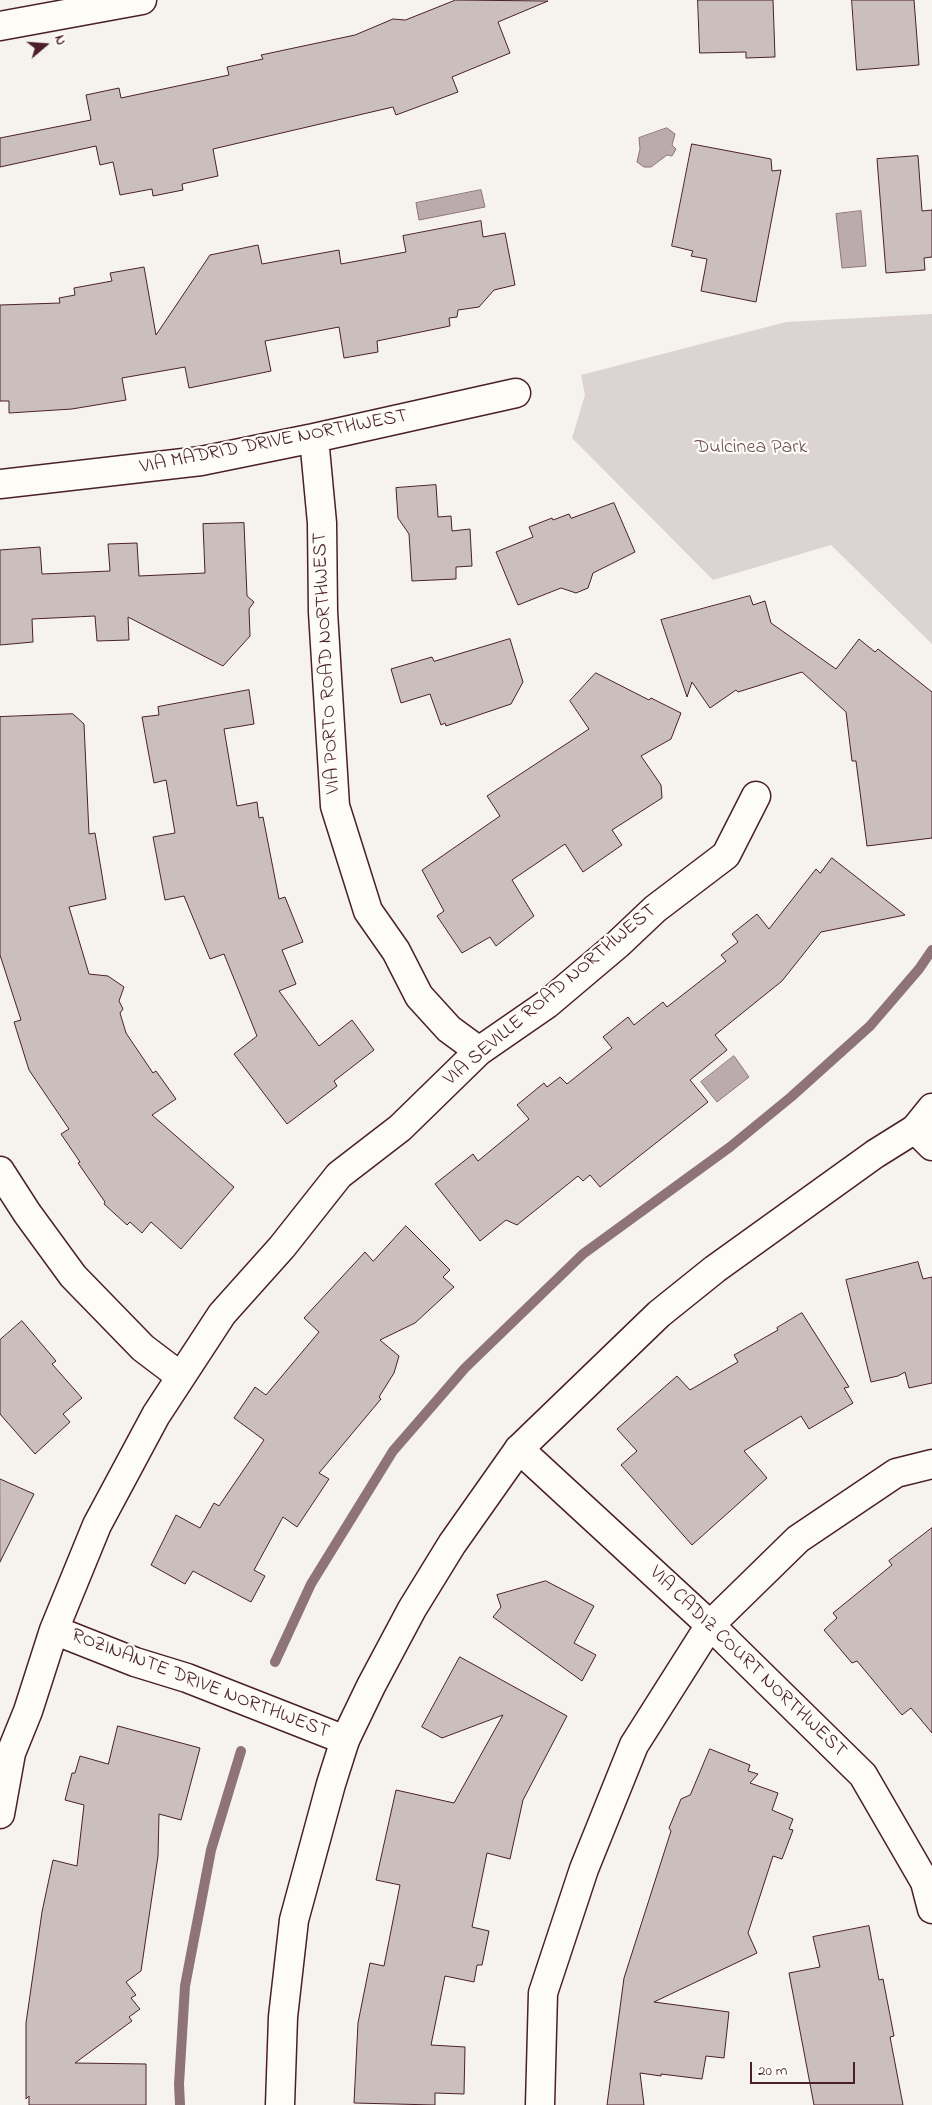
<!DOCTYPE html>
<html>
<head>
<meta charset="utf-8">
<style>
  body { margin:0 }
  #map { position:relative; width:932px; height:2105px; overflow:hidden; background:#f6f3ef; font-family:"Indie Flower",sans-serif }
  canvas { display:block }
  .north { position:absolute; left:20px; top:20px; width:50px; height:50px; -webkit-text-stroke:4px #fdfcf7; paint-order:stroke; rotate:72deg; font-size:14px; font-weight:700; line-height:20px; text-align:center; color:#4a1f2b }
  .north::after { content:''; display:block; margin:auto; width:18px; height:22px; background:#4a1f2b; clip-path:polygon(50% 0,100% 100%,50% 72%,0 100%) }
  .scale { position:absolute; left:750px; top:2062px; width:105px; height:22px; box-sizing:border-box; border:2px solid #4a1f2b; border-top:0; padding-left:6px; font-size:15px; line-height:18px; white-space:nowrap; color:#4a1f2b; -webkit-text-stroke:4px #fdfcf7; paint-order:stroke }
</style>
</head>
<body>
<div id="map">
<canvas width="932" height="2105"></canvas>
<div class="north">N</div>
<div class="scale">20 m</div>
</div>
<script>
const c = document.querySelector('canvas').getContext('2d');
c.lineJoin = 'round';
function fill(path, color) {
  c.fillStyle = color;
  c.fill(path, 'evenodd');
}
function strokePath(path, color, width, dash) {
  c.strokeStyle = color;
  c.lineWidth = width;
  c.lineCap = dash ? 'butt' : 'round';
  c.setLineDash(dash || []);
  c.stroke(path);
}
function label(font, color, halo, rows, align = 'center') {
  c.font = font + ' "Indie Flower",sans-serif';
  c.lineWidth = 4.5;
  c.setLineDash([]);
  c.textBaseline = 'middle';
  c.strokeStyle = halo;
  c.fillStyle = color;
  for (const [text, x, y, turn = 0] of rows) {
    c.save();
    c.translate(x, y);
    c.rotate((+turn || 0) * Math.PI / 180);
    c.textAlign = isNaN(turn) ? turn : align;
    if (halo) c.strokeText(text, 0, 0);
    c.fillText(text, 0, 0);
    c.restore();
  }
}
fill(new Path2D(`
  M 932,314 L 932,644 L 831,545 L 713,580 L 572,438 L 585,395 L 581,375 L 786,322 Z`), '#dcd4d2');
const water = new Path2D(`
  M 667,128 L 675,134 L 672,145 L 676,149 L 672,156 L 667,155 L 651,167 L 644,167 L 637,162 L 640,149 L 639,138 Z
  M 481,190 L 485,207 L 419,220 L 416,203 Z
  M 861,211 L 866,266 L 842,268 L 836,214 Z
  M 734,1056 L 749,1077 L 717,1102 L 701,1082 Z`);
fill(water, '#bbabac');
strokePath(water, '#8e7378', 1);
strokePath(new Path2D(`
  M 275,1662 L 311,1584 L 393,1451 L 465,1368 L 583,1254 L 730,1147 L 791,1097 L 870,1026 L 919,969 L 932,950
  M 180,2105 L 179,2084 L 185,1986 L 211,1850 L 241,1751`), '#8e7378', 10);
const building = new Path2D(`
  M 456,0 L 548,1 L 498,22 L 510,53 L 452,77 L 458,92 L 396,115 L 393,107 L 213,149 L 218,176 L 182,184 L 183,190 L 153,196 L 152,189 L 120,195 L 113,162 L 100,165 L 96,146 L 0,167 L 0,138 L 91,120 L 86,95 L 119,88 L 121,98 L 229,75 L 227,67 L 263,59 L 261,55 L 355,35 L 393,19 L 405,20 Z
  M 698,0 L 773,0 L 775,57 L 746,58 L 746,52 L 700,53 Z
  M 852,0 L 914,0 L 919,65 L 857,70 Z
  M 692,144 L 771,159 L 772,171 L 781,170 L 756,302 L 701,291 L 707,259 L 691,256 L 693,251 L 672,246 Z
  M 918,156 L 922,211 L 932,210 L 932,257 L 924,258 L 925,270 L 886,273 L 877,159 Z
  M 481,221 L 483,237 L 505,233 L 515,285 L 494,290 L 479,307 L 458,310 L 457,317 L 449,318 L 450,326 L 377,341 L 378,352 L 344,358 L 339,327 L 265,341 L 271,371 L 189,388 L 185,367 L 122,378 L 126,400 L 72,409 L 9,413 L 9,401 L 0,401 L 0,305 L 60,303 L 59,298 L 75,295 L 74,288 L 112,281 L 110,273 L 144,267 L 156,335 L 210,255 L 258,245 L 262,264 L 339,250 L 341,264 L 406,252 L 403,236 Z
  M 436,485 L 438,517 L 451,516 L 452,531 L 470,529 L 472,566 L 456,567 L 456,579 L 412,581 L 409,534 L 398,518 L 396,488 Z
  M 614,503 L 635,552 L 593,573 L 588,588 L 576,593 L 561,588 L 518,605 L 496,552 L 533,537 L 529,527 L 552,518 L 553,520 L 569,514 L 571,518 Z
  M 244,523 L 247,596 L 254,602 L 249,609 L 250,636 L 223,666 L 128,617 L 129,640 L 97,641 L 95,616 L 32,619 L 33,642 L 0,645 L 0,550 L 40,547 L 42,574 L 110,571 L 108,544 L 137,543 L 139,576 L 205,573 L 203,524 Z
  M 750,596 L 753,605 L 765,601 L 771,623 L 836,669 L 859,639 L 875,652 L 878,649 L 932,692 L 932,838 L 867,846 L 856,761 L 852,761 L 846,712 L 802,672 L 738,692 L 736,690 L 710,708 L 692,682 L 687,697 L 661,620 Z
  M 510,639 L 523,682 L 511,704 L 446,726 L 445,723 L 441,725 L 430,694 L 401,703 L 391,669 L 432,657 L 434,661 Z
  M 596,673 L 649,700 L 651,698 L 681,713 L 671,739 L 641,756 L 661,785 L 662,798 L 612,830 L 622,845 L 583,872 L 565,844 L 512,880 L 534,916 L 496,946 L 490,937 L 462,953 L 437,916 L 444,911 L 422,870 L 500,816 L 487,796 L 589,729 L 570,701 Z
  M 249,690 L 254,724 L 224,729 L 237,806 L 257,802 L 259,818 L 263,817 L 279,899 L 285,897 L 303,942 L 282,950 L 296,984 L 279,991 L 319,1046 L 352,1020 L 374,1050 L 334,1081 L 337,1086 L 287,1124 L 234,1054 L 257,1036 L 224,954 L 210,959 L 184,896 L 165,900 L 153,837 L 175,833 L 166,780 L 154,783 L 142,717 L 159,715 L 158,707 Z
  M 73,714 L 84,724 L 89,834 L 95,833 L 106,899 L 69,907 L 89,974 L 108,976 L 124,987 L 119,1001 L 123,1009 L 120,1013 L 126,1033 L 153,1073 L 156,1071 L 176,1099 L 152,1115 L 234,1187 L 181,1249 L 151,1222 L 142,1233 L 130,1222 L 127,1225 L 104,1204 L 105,1202 L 78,1163 L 80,1162 L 61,1134 L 69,1129 L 29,1070 L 14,1022 L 21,1020 L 0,955 L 0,717 Z
  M 832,858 L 905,915 L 821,932 L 782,981 L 715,1035 L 727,1050 L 690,1080 L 708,1102 L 600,1187 L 590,1175 L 583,1181 L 578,1176 L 517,1225 L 506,1220 L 480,1241 L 435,1184 L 473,1154 L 478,1161 L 529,1119 L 517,1105 L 544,1083 L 547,1087 L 560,1077 L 567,1084 L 612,1048 L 603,1037 L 628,1017 L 634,1025 L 663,1002 L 667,1007 L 726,961 L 721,955 L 738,942 L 732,934 L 757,914 L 769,929 L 816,869 L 820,873 Z
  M 406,1226 L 450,1270 L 443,1277 L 454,1287 L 415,1323 L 380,1340 L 399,1356 L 394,1373 L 379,1397 L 381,1399 L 319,1473 L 329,1479 L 297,1527 L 283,1517 L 254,1570 L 265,1576 L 251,1602 L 193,1571 L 185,1584 L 151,1565 L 176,1515 L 200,1528 L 214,1503 L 219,1506 L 264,1440 L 234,1418 L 255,1387 L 266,1395 L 319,1332 L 304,1318 L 365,1252 L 373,1261 Z
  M 918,1262 L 923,1279 L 932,1277 L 932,1383 L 909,1388 L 905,1372 L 898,1376 L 871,1382 L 846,1280 Z
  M 802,1313 L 849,1387 L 844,1388 L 853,1403 L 809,1429 L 801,1416 L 744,1451 L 767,1478 L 692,1545 L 621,1465 L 637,1451 L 617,1429 L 677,1376 L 690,1390 L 738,1362 L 734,1355 L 778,1330 L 777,1328 Z
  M 22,1321 L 56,1361 L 52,1364 L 82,1398 L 63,1414 L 70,1422 L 35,1454 L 0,1414 L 0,1340 Z
  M 0,1479 L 34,1494 L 0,1562 Z
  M 932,1528 L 932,1733 L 911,1708 L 902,1715 L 857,1661 L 852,1663 L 824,1630 L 837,1618 L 833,1613 L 892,1565 L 889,1561 Z
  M 546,1581 L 594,1606 L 574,1643 L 596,1655 L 582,1681 L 493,1617 L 501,1607 L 497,1595 Z
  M 460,1657 L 567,1716 L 523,1800 L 510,1859 L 487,1853 L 472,1927 L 489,1931 L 482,1965 L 477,1965 L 474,1982 L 445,1976 L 431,2045 L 465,2047 L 464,2094 L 435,2093 L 435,2105 L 354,2103 L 358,2023 L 370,1963 L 384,1966 L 400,1885 L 376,1880 L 396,1790 L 454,1803 L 503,1715 L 442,1738 L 422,1727 Z
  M 118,1726 L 200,1748 L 181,1820 L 159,1814 L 158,1856 L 141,1971 L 126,1982 L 136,1995 L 131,1998 L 140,2009 L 129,2017 L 132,2021 L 75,2063 L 146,2064 L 146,2105 L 29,2105 L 29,2096 L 26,2099 L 26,2023 L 42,1912 L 53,1860 L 77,1866 L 84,1805 L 65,1800 L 72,1773 L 75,1773 L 80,1756 L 108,1764 Z
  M 710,1749 L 750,1765 L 748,1771 L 758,1774 L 750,1783 L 778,1793 L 772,1810 L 793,1819 L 789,1829 L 793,1830 L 782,1859 L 773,1856 L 748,1933 L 757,1953 L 654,2002 L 729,2012 L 724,2058 L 706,2056 L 702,2079 L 661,2074 L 661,2076 L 640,2073 L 644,2105 L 607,2105 L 624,1978 L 671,1831 L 669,1828 L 681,1799 L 690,1795 Z
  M 869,1926 L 879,1980 L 883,1979 L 894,2036 L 890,2037 L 903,2105 L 814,2105 L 789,1973 L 820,1967 L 813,1937 Z`);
fill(building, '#cbbfbe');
strokePath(building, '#4a1f2b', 1);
const street = new Path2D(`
  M 0,26 L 142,0
  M 314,438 L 322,523 L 323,612 L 335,806 L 368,911 L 396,951 L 419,996 L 449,1029 L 479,1051
  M 0,484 L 201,461 L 314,438 L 516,393
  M 915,1129 L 932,1146
  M 0,1171 L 27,1213 L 73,1276 L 143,1348 L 180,1376
  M 519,1449 L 710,1625 L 863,1775 L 925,1882 L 932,1909
  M 54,1630 L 135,1662 L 187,1678 L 345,1740
  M 0,1814 L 11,1753 L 28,1711 L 54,1630 L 97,1525 L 156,1415 L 222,1314 L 282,1247 L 339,1175 L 400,1128 L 479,1051 L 547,1004 L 618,944 L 655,909 L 726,855 L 756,796
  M 540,2105 L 543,1993 L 584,1869 L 634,1745 L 710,1625 L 798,1539 L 896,1473 L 932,1464`);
const secondary = new Path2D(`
  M 280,2105 L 283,2017 L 294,1920 L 331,1784 L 345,1740 L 371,1686 L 412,1609 L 452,1544 L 519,1449 L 659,1314 L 715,1269 L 875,1154 L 915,1129 L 932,1108`);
strokePath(street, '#4a1f2b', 31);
strokePath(secondary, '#4a1f2b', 31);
strokePath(street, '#fdfcf7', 28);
strokePath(secondary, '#fdfcf7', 28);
label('20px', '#4a1f2b', '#fdfcf7', [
  ["VIA MADRID DRIVE NORTHWEST",274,443,-11],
  ["VIA PORTO ROAD NORTHWEST",328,663,-93],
  ["VIA SEVILLE ROAD NORTHWEST",551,996,-40],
  ["VIA CADIZ COURT NORTHWEST",747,1663,44],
  ["ROZINANTE DRIVE NORTHWEST",200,1685,21]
]);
label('20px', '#6e4c55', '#fdfcf7', [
  ["Dulcinea Park",751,449]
]);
</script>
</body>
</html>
